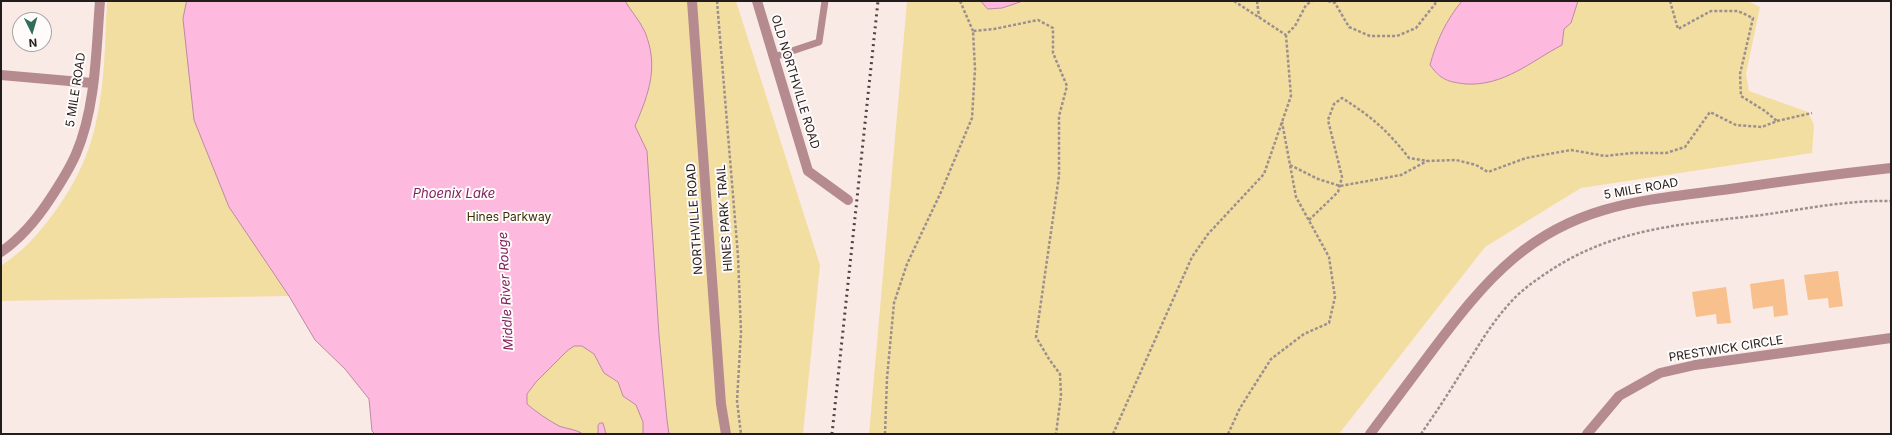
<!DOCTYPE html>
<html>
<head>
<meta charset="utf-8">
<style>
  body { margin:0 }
  #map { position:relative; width:1892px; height:435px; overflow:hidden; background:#faeae6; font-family:Inter,sans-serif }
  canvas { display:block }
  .frame { position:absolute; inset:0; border:2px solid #221c1b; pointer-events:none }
  .north { position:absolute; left:12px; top:12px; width:40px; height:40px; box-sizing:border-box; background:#fefbfa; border:1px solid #a6a2a1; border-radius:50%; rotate:175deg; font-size:11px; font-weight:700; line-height:16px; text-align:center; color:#221c1b }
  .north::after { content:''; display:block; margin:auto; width:14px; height:18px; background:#306e5a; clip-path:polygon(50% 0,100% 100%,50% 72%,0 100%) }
</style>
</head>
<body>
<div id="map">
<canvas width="1892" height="435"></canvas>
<div class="frame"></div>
<div class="north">N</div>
</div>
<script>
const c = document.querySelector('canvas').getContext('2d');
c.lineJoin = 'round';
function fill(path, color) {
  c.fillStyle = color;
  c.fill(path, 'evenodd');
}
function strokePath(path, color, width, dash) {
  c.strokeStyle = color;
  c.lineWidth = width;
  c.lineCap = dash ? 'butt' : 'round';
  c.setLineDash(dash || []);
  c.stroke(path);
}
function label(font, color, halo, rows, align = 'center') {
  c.font = font + ' Inter,sans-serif';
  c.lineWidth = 4;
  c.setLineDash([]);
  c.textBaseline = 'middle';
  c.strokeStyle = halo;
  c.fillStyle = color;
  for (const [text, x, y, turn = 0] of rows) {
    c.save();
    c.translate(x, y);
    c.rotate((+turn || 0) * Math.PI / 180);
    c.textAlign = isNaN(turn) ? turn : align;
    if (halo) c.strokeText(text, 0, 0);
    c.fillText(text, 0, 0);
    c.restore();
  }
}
fill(new Path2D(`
  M 107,1 L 736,1 L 820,265 L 803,434 L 375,434 L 372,431 L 369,399 L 345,369 L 315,340 L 289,296 L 1,301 L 1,266 C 9,260 19,253 27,245 C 59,212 87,168 96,122 C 105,83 105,41 107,1 Z
  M 907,1 L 1748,1 L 1760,7 L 1746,74 L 1749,91 L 1808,112 L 1814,125 L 1812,153 L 1581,188 L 1485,247 L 1339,434 L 869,434 Z`), '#f3dea2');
const water = new Path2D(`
  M 187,1 L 625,1 C 631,11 640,21 645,32 C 659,67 649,93 635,126 L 647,151 L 659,335 L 667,420 L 669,434 L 643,434 L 643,422 L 636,405 L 623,396 L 618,382 L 604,373 L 594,354 L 582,346 L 574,346 L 567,351 L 536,382 L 527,394 L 527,404 C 536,412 548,420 559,426 C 567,429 575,429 583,434 L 375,434 L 372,431 L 369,399 L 345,369 L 315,340 L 289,296 L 229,207 L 194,120 L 183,19 Z
  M 981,1 L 1023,1 L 1002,8 L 988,9 Z
  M 1462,1 L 1578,1 L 1571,23 L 1564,29 L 1562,45 C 1530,62 1504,86 1466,84 C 1448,82 1441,80 1430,65 C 1436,42 1446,20 1462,1 Z
  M 600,423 L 603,423 L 606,434 L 598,434 L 598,426 Z`);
fill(water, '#feb9de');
strokePath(water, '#bc8aa4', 1);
fill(new Path2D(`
  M 1838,271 L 1843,306 L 1829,308 L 1828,298 L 1808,300 L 1804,275 Z
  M 1784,279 L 1788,315 L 1774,317 L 1773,306 L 1753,309 L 1750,284 Z
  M 1726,287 L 1731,323 L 1717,324 L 1716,314 L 1696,317 L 1692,292 Z`), '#f7c08c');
strokePath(new Path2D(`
  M 717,1 L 738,256 L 741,332 L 737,401 L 741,434
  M 960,1 L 973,31
  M 1234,1 L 1286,35 L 1295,26 L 1306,5 L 1312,1
  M 1257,1 L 1259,17
  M 1328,1 L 1335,3 L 1349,27 L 1370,36 L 1397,36 L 1416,28 L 1435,4 L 1436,1
  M 1670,1 L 1678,29 L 1711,11 L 1738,11 L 1753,18 L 1740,74 L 1741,96 L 1765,111 L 1777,121
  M 1290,165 L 1318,179 L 1340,186 L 1401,175 L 1427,161
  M 1309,220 L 1338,192 L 1342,177 L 1328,120 L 1334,104 L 1342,98 C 1372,117 1387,130 1409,158 L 1428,161 L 1456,160 L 1476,165 L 1488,172 L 1526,158 L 1571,150 L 1605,156 L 1632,153 L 1666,153 L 1685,147 L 1710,112 L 1736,125 L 1762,127 L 1777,121 L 1812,113
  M 885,434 L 887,378 L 894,303 L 907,264 L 941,192 L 972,118 L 975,69 L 973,31 L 994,29 L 1038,20 L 1053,28 L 1053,53 L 1067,86 L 1059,116 L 1059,176 L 1036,337 L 1049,359 L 1060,374 L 1061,395 L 1056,434
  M 1113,434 L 1192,257 L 1208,234 L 1264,174 L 1291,96 L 1286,35
  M 1228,434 L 1240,408 L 1271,359 L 1304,334 L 1329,323 L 1335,297 L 1329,257 L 1296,197 L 1282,122
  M 1421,434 C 1434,415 1447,396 1459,376 C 1475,352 1489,326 1509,304 C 1521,290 1536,280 1551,270 C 1617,227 1686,224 1762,215 C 1805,209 1847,200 1891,201`), '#9c908d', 2.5, [3, 2]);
strokePath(new Path2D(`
  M 774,57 L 819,42 L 825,1`), '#b68b8f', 7);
strokePath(new Path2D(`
  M 757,1 L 808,171 L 848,200
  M 1,75 L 92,83
  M 1587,434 L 1619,396 L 1660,373 L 1695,365 L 1891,338`), '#b68b8f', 10);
strokePath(new Path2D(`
  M 692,1 L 721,404 L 726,434
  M 1,252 C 21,238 37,219 50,199 C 60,184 69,170 76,154 C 96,107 96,51 100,1
  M 1370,434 C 1391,406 1411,379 1432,351 C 1457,318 1482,285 1514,258 C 1580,202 1649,200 1730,189 C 1784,181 1837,174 1891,168`), '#b68b8f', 10);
strokePath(new Path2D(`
  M 832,434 L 878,1`), '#4c4443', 3, [2, 4]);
label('12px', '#221c1b', '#fefbfa', [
  ["OLD NORTHVILLE ROAD",795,82,73],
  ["5 MILE ROAD",76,90,-81],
  ["5 MILE ROAD",1641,189,-10],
  ["HINES PARK TRAIL",725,218,-94],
  ["NORTHVILLE ROAD",695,219,-94],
  ["PRESTWICK CIRCLE",1726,349,-9]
]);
label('12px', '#3b2f06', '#fefbfa', [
  ["Hines Parkway",509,217]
]);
label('italic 13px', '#80205e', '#fefbfa', [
  ["Phoenix Lake",454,194],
  ["Middle River Rouge",506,291,-93]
]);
</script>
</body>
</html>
